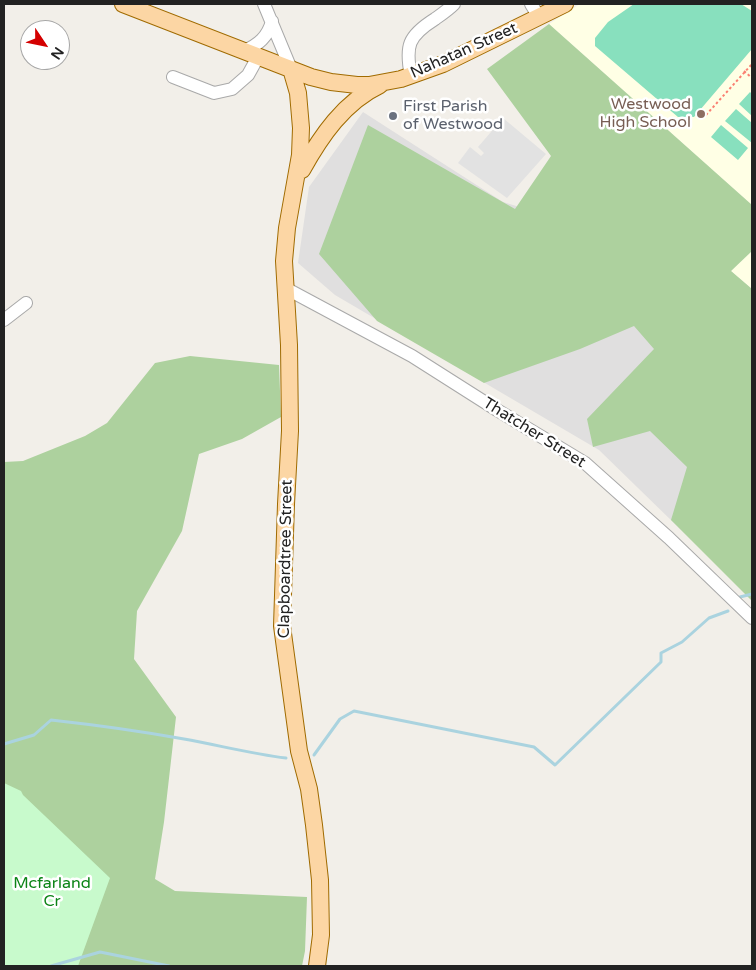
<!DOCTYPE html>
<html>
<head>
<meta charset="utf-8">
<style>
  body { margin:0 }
  #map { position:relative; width:756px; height:970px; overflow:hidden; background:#f2efe9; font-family:"Varela Round",sans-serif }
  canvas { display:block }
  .frame { position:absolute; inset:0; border:5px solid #222; pointer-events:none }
  .north { position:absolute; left:20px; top:20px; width:50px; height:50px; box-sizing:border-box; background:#fff; border:1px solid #a7a7a7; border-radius:50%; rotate:124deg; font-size:14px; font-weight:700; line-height:20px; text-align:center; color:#222 }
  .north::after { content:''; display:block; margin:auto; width:18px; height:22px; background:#d40000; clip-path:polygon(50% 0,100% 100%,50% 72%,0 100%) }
</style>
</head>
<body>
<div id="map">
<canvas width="756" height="970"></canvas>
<div class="frame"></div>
<div class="north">N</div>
</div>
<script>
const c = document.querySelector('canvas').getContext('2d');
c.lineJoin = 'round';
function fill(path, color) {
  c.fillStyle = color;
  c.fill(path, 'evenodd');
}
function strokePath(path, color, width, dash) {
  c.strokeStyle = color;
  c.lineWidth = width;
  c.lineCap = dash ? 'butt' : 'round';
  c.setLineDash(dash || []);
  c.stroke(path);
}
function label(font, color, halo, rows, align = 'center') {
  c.font = font + ' "Varela Round",sans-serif';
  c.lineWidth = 5;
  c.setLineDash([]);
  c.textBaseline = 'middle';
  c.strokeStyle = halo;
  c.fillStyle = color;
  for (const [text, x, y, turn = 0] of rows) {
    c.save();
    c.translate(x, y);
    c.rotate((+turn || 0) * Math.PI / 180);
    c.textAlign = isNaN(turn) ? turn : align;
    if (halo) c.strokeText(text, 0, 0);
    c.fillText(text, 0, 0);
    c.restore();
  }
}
fill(new Path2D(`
  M 363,112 L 503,202 L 731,271 L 752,289 L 752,599 L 599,450 L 335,295 L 298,263 L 309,187 Z`), '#e0dfdf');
fill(new Path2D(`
  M 580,4 L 752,4 L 752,205 L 549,24 Z
  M 752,251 L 752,289 L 731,271 Z`), '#ffffe5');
fill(new Path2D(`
  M 549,24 L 752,205 L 752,251 L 731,271 L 752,289 L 752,601 L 671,520 L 687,467 L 650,431 L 593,447 L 587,419 L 654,349 L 634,326 L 580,349 L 484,383 L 377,321 L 319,254 L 368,125 L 515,209 L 551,156 L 487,69 Z
  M 190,356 L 279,365 L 281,417 L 242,439 L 199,454 L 182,531 L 137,611 L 134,659 L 176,717 L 164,822 L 155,879 L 175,891 L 307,897 L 305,951 L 302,966 L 4,966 L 4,462 L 23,461 L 85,436 L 107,423 L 155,363 Z`), '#add19e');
fill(new Path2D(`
  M 4,783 L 21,791 L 23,795 L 110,878 L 78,966 L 4,966 Z`), '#c8facc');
fill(new Path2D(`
  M 634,4 L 741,4 L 752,11 L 752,49 L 694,117 L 678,117 L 595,46 L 595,38 L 608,22 Z
  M 750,92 L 752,94 L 752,116 L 739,104 Z
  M 736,109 L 752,123 L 752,143 L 725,121 Z
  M 721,125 L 748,148 L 738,160 L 711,137 Z`), '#88e0be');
fill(new Path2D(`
  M 503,118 L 546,154 L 507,198 L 458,163 L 470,147 L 481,156 L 484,153 L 478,147 Z`), '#e2e2e2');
strokePath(new Path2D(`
  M 740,597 L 752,594
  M 4,744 L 34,735 L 51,720 C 96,725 140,731 184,739 C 218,745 252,754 286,758
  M 314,755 L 340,719 L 354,711 L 534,747 L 555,765 L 661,662 L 661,653 L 682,642 L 709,618 L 728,611
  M 51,966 L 100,952 L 169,966`), '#aad3df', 3);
const minor = new Path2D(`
  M 264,4 L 291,69
  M 531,4 L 539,17
  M 244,51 C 258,45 268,37 272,21
  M 411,76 C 405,46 408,36 435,19 C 442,14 448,10 454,4
  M 173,77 L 214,93 L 232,89 L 248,75 L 258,57
  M 287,289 L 412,356 L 497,410 L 585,463 L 669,538 L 752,618
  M 4,320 L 26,303`);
const major = new Path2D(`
  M 123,4 L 311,77 L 331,82 L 357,85 L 369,85 L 401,79 L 443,64 L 565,4
  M 291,69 L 298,93 L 301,128 L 300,155 L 287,228 L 284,261 L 289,345 L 290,431 L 286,504 L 282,626 L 299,751 L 309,789 L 314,825 L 320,880 L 321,935 L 317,966
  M 302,170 C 321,136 344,102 380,85`);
strokePath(minor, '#a9a9a9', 14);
strokePath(major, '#a06b00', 18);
strokePath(new Path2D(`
  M 744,71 L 752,78
  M 706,115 L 752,64`), '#fa8072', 2, [2.5, 2.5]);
strokePath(minor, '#fff', 12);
strokePath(major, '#fcd6a4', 16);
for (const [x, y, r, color] of [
  [701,114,5,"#8d6e63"],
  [393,116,5,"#6b7280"]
]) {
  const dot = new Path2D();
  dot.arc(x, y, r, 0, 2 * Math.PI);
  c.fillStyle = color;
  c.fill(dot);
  strokePath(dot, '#fff', 2);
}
label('16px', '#222', '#fff', [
  ["Nahatan Street",464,51,-24],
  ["Thatcher Street",534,433,32],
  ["Clapboardtree Street",286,559,-89]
]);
label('16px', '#785e54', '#fff', [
  ["Westwood",691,105],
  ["High School",691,123]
], 'right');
label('16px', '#5b616d', '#fff', [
  ["First Parish",403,107],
  ["of Westwood",403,125]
], 'left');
label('16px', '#0c8416', '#fff', [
  ["Mcfarland",52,884],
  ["Cr",52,902]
]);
</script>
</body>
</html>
